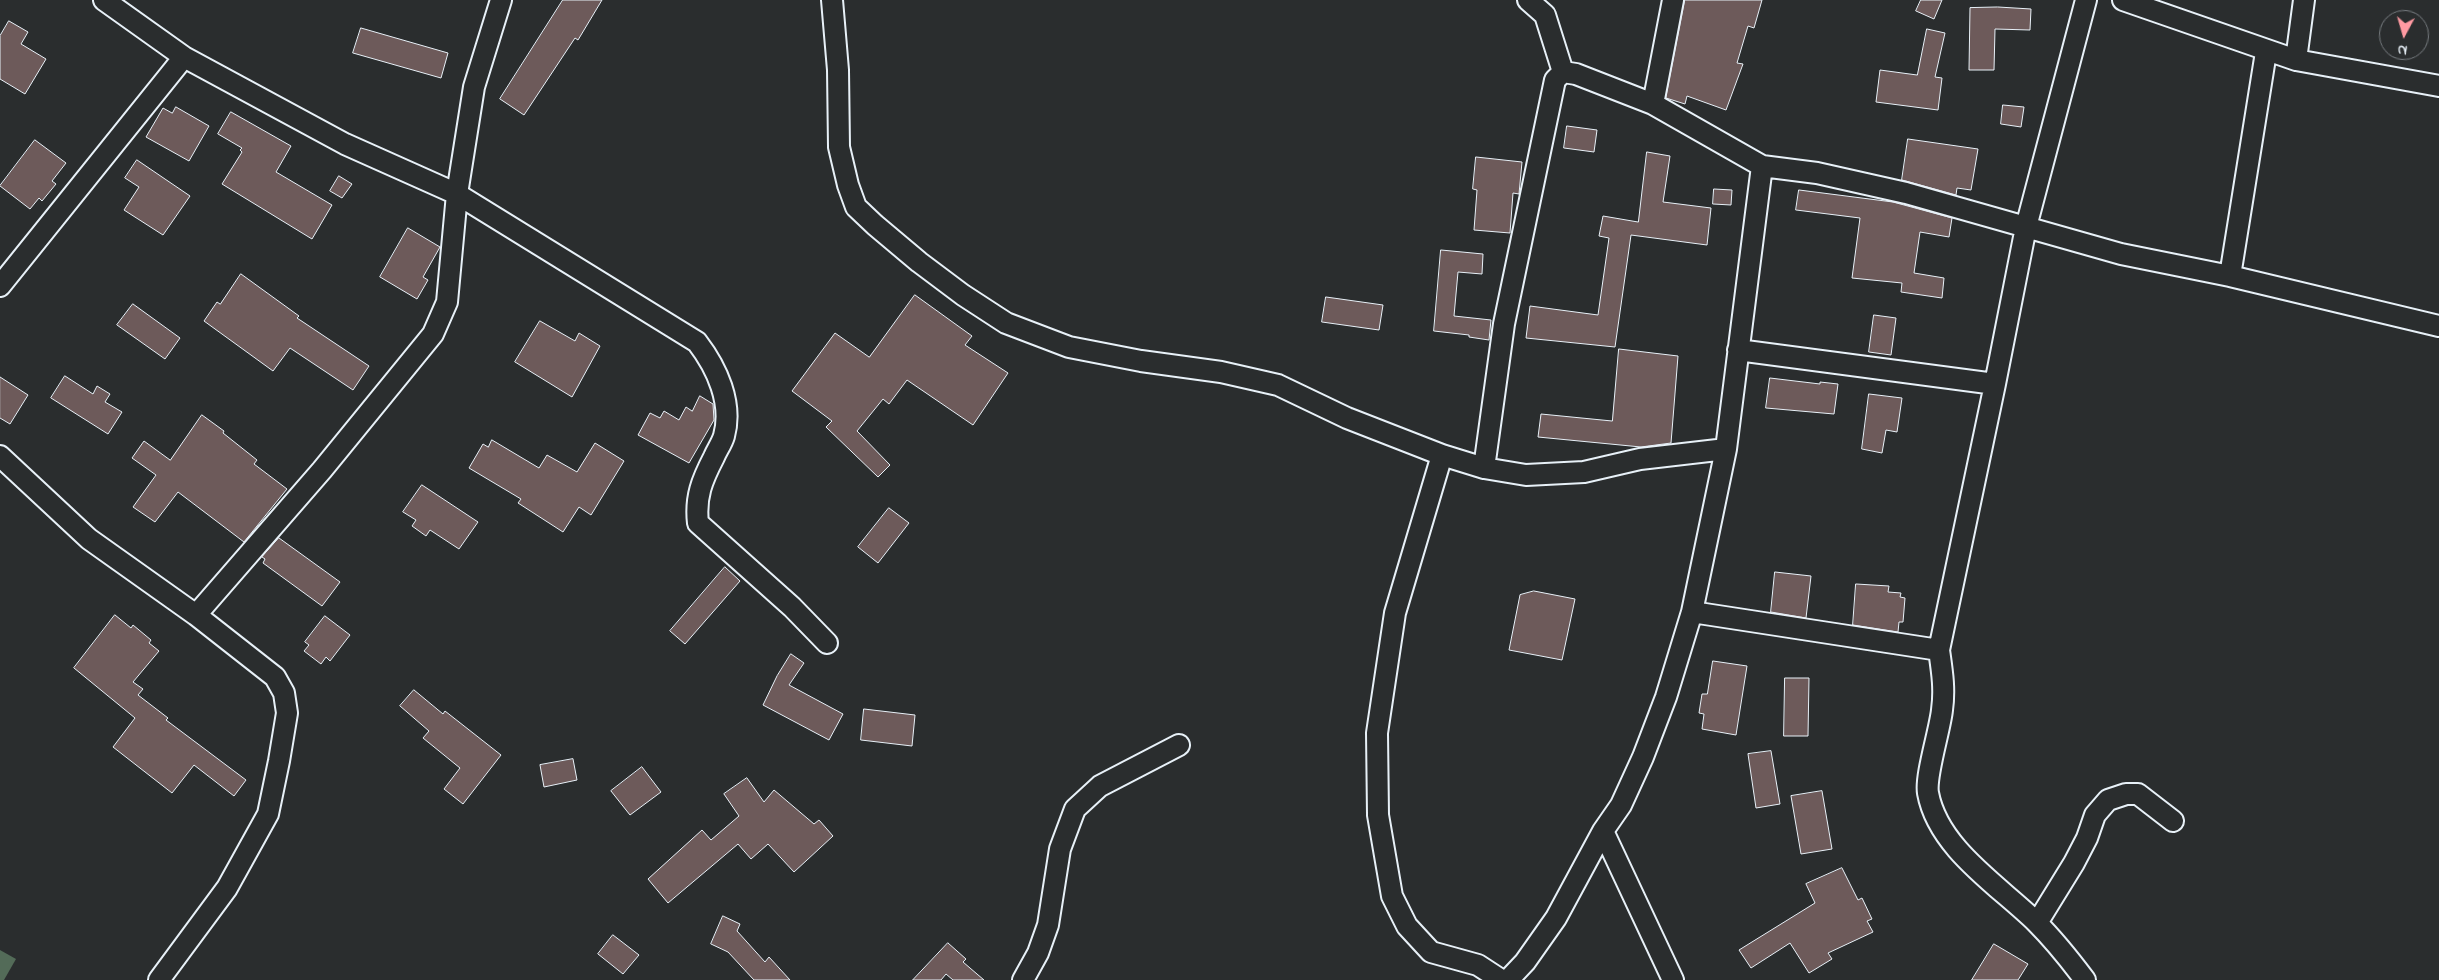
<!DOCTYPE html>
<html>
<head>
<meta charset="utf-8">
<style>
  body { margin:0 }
  #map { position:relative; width:2439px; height:980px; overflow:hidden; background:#2a2d2e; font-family:"Indie Flower",sans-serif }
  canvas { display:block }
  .north { position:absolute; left:2379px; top:10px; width:50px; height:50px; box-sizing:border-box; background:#2a2d2e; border:1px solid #767b7f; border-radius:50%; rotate:186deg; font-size:14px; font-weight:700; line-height:20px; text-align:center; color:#e8f1f8 }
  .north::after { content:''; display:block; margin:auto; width:18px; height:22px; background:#ff9aa2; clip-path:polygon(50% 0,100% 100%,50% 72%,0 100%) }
</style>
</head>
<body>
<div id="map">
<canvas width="2439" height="980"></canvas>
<div class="north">N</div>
</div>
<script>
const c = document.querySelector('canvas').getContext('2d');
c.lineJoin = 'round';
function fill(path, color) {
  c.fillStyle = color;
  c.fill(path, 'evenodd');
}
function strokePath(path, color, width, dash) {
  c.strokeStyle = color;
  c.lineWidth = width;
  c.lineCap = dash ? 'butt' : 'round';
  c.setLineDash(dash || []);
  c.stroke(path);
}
fill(new Path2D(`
  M 0,950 L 16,959 L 4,980 L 0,980 Z`), '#536b58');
const building = new Path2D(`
  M 563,0 L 602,0 L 578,40 L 575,38 L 524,115 L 500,99 Z
  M 1685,0 L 1762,0 L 1754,28 L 1748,26 L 1737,63 L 1743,64 L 1726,110 L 1687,96 L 1685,104 L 1666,98 Z
  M 1921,0 L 1942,0 L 1934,19 L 1916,11 Z
  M 1998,7 L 2031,9 L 2030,30 L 1995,29 L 1994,70 L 1969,70 L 1970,8 Z
  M 9,21 L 28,32 L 21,44 L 46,59 L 25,94 L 0,79 L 0,36 Z
  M 361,28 L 448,53 L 441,78 L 353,53 Z
  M 1927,29 L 1945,33 L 1935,77 L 1942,78 L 1938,110 L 1876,102 L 1880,70 L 1917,75 Z
  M 2003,105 L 2024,107 L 2021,127 L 2001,124 Z
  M 176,107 L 209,126 L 189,161 L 146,137 L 163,108 L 172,113 Z
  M 231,112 L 291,146 L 276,172 L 332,205 L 312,239 L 222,184 L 242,152 L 240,150 L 242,148 L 218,134 Z
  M 1567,126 L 1597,130 L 1594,152 L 1564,148 Z
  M 1908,139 L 1978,149 L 1971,190 L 1957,188 L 1956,195 L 1902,180 Z
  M 35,140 L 66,163 L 52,181 L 56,184 L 42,201 L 39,198 L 30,209 L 0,186 Z
  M 1647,152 L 1670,156 L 1663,202 L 1711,208 L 1707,245 L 1631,235 L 1615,347 L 1526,338 L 1530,306 L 1598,315 L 1609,238 L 1599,236 L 1603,216 L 1638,222 Z
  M 1476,157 L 1522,162 L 1519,194 L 1513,193 L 1510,233 L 1474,230 L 1477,190 L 1473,189 Z
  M 137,160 L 190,196 L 163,235 L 124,210 L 139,187 L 125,178 Z
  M 339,176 L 352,184 L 342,198 L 330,191 Z
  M 1714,189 L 1732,190 L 1731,205 L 1713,204 Z
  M 1799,190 L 1893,202 L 1952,218 L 1949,237 L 1920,232 L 1914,273 L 1944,278 L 1942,298 L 1901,292 L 1902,283 L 1852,278 L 1860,218 L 1796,210 Z
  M 408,228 L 440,247 L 423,277 L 428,280 L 417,299 L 380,277 Z
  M 1441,250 L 1483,254 L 1482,274 L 1458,272 L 1454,316 L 1491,320 L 1489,340 L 1469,337 L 1469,335 L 1434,331 Z
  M 241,274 L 299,316 L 297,318 L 369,366 L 353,390 L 290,348 L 273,371 L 204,321 L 217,302 L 220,304 Z
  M 915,295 L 972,336 L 965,345 L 1008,373 L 973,425 L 907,380 L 889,404 L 883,399 L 857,431 L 890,465 L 878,477 L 826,427 L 832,421 L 792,391 L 835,333 L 869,357 Z
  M 1326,297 L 1383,305 L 1379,330 L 1322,322 Z
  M 133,304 L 180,338 L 165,359 L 117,325 Z
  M 1874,315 L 1896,318 L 1891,355 L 1869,352 Z
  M 540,321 L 575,341 L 579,333 L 600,346 L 572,397 L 515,362 Z
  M 1619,349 L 1678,356 L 1671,443 L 1641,447 L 1538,437 L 1541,414 L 1612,421 Z
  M 65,376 L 93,394 L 97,386 L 110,394 L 105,402 L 122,412 L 108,434 L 51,398 Z
  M 0,377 L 28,395 L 10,424 L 0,418 Z
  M 1770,378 L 1820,384 L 1820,382 L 1838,384 L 1834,414 L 1766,408 Z
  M 1869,394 L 1902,398 L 1897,432 L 1886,430 L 1882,453 L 1862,449 Z
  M 700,396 L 713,404 L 714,420 L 689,463 L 638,435 L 650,413 L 660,418 L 664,411 L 679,420 L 686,407 L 692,411 Z
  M 202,415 L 224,431 L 223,433 L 257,460 L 254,464 L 287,489 L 244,542 L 178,492 L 155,522 L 133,507 L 156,475 L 132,458 L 144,441 L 170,460 Z
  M 492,440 L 539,468 L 547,455 L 577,472 L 595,443 L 624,461 L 591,515 L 579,507 L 563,532 L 518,503 L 521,499 L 469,468 L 483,444 L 488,447 Z
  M 422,485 L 478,522 L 459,549 L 430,530 L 426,536 L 412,526 L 416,520 L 403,512 Z
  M 889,508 L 909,523 L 878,563 L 858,547 Z
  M 279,538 L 340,582 L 322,606 L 263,563 L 265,559 L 262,557 Z
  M 725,567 L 740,581 L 685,644 L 670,631 Z
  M 1775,572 L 1811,576 L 1806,618 L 1771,612 Z
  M 1856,584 L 1889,586 L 1888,592 L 1901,593 L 1900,597 L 1905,598 L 1903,622 L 1899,622 L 1898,632 L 1853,625 Z
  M 1534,591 L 1575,599 L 1562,660 L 1509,650 L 1520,595 Z
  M 115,615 L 131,628 L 133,625 L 151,640 L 149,643 L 159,651 L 133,682 L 143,689 L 138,695 L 168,718 L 166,720 L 246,780 L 234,796 L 194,765 L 172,793 L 113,747 L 135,718 L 74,668 Z
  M 325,616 L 350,635 L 330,661 L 326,657 L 321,664 L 304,651 L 309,645 L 305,642 Z
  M 791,654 L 804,663 L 789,685 L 843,714 L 829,740 L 763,705 L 777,676 Z
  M 1713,661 L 1747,666 L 1736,735 L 1702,729 L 1704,714 L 1699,713 L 1702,694 L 1707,694 Z
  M 1785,678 L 1809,678 L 1808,736 L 1784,736 Z
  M 414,690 L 443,714 L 445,711 L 501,755 L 463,804 L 444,789 L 460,768 L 423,738 L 429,731 L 400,706 Z
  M 864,709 L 915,715 L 912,746 L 861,740 Z
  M 1771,751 L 1780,804 L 1756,808 L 1748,754 Z
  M 573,759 L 577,780 L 544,787 L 540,765 Z
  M 642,767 L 661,792 L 630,815 L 611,791 Z
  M 747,778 L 764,802 L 774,790 L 814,824 L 819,820 L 833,836 L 794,872 L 768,844 L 751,859 L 738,844 L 668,903 L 648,879 L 702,830 L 711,840 L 739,816 L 724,794 Z
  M 1822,791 L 1832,849 L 1801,854 L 1791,796 Z
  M 1842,868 L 1858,900 L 1862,898 L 1872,919 L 1867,921 L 1873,932 L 1828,953 L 1832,959 L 1809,973 L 1790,943 L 1751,968 L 1739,950 L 1815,903 L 1806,884 Z
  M 723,916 L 740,924 L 737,931 L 765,962 L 769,957 L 790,980 L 754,980 L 728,952 L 711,944 Z
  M 613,935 L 639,955 L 623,974 L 598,954 Z
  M 948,943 L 966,959 L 963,962 L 984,980 L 953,980 L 946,974 L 941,980 L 913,980 Z
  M 1994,944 L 2028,964 L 2018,980 L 1972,980 Z`);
fill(building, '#6d5a5a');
strokePath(building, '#e8f1f8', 1);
const minor = new Path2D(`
  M 104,0 L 184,57 L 345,144 L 457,194 L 697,342 C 717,368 733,403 724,436 C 722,443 717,450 714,457 C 702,480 695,497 698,523 L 792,607 L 827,643
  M 832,0 L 838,70 L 839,147 L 848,185 L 856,207 L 875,225 L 919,262 L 963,295 L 1006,323 L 1069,347 L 1141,361 L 1221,372 L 1278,385 L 1347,418 L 1442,455 L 1484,468 L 1526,475 L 1584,472 L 1640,459 L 1726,449
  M 1528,0 L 1545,15 L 1563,72
  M 2123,0 L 2296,60 L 2439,86
  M 2296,60 L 2304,0
  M 1653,104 L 1673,0
  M 2230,276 L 2266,52
  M 0,286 L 184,57
  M 1738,350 L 1995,384
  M 1442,455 L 1395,613 L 1377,733 L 1378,815 L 1392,896 L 1407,926 L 1431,952 L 1478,965 L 1501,980
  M 0,456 L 89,539 L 196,615 L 275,677 L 284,693 L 287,713 L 279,761 L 268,814 L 227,888 L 159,980
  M 1484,468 L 1504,324 L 1555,80 L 1563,72 L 1576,74 L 1653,104 L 1762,166 L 1817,173 L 1906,193 L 2121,254 L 2230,276 L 2439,326
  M 1692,612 L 1939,650
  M 196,615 L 322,470 L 433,334 L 447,302 L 457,194 L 474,87 L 501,0
  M 1603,831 L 1673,980
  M 2037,923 L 2074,863 L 2087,838 L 2095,815 L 2108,800 L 2126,794 L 2138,794 L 2173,821
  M 1023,980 L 1038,953 L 1048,925 L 1060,849 L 1075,809 L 1100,786 L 1179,745
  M 1508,980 L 1525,962 L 1556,918 L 1603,831 L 1621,805 L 1643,757 L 1666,697 L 1692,612 L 1726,449 L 1762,166
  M 2085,980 C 2070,960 2053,939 2036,922 C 1998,885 1938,848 1928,793 C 1925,776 1940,730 1942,710 C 1945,689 1942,671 1939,650 L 1995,384 L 2026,227 L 2086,0`);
strokePath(minor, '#e8f1f8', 24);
strokePath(minor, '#2a2d2e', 20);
</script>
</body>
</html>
